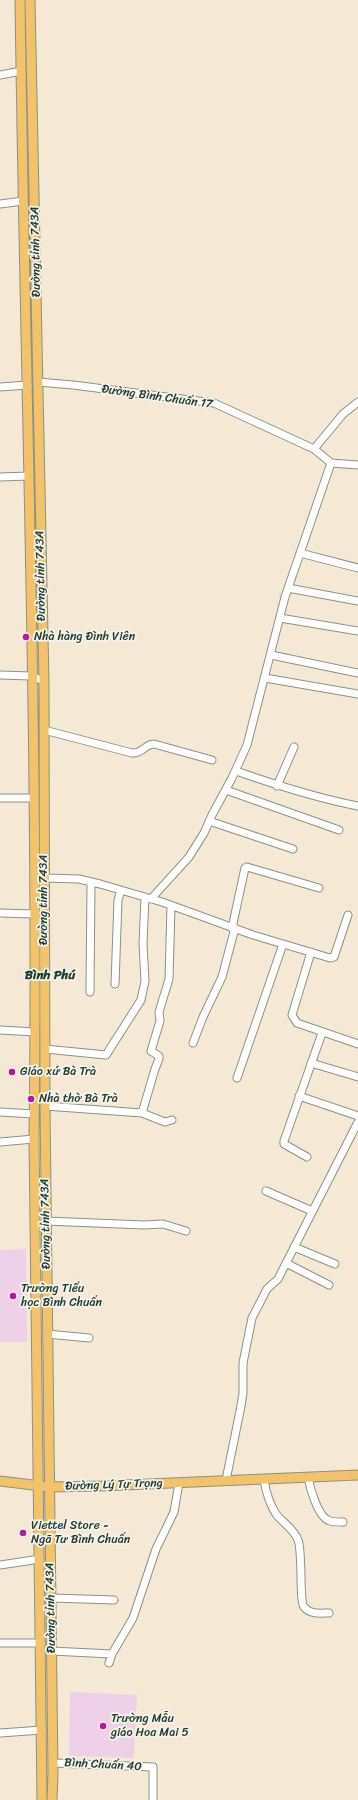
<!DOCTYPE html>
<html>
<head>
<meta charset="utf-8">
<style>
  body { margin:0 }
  canvas { display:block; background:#f5e9d5 }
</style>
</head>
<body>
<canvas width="358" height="1800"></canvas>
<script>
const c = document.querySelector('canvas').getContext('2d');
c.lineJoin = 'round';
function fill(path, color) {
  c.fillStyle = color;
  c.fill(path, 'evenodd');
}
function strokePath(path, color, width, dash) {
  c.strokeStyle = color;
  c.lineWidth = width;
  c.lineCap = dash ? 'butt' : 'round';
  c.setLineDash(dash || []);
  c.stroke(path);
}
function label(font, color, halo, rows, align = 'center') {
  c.font = font + ' Sriracha,sans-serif';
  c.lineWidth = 3.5;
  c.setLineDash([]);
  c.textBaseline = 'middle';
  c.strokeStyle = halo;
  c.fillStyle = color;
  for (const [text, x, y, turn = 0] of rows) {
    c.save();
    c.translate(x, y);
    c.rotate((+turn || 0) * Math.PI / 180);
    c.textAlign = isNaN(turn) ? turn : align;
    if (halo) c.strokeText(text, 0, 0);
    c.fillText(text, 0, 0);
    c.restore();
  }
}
fill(new Path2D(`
  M 26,1249 L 27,1342 L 0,1342 L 0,1250 Z
  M 70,1692 L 137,1695 L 134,1758 L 69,1756 Z`), '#eed0e8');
const minor = new Path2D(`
  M 0,75 L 21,71
  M 0,204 L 23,201
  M 38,382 L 73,385 L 214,403 L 314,449 L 331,463 L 358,465
  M 0,387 L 28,385
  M 314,449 L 343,414 L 358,402
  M 0,477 L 29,476
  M 300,553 L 358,568
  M 288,588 L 358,601
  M 280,618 L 358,631
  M 271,655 L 358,673
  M 0,675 L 31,676 L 44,681
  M 265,678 L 358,694
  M 44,730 L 132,753 C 142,754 145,744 154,744 L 212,760
  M 236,771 C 276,785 316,798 358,806
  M 277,786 L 294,747
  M 226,790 L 339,830
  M 0,798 L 33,798
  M 209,821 L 293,849
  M 45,878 L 79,879 L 100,884 L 162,902 L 253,935 L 330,958 L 334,957 L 348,915
  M 151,899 L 189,857 L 204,833 L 212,815 L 232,778 L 247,745 L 285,597 L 331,463
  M 0,913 L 34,914
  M 232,928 L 245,868 L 247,867 L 319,888
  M 311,952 L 292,1015 L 297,1023 L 358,1044
  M 115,984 L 118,900 L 121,890
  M 90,992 L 91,882
  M 0,1030 L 35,1032
  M 193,1043 L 203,1017 L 222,977 L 235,928
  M 45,1049 L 106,1055 L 141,1000 L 145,981 L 143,944 L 145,897
  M 311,1063 L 358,1077
  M 237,1078 L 283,944
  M 299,1096 L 358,1116
  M 45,1106 L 142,1113 L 155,1069 L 159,1059 L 159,1056 L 151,1051 L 160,1021 L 159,1012 L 169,979 L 171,906
  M 0,1112 L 34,1114
  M 142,1113 L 165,1122 L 172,1120
  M 0,1142 L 34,1139
  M 307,1157 L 284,1144 L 284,1141 L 322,1033
  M 266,1191 L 312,1211
  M 46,1221 L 144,1225 L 163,1224 L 186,1231
  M 294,1247 L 335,1264
  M 286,1263 L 329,1285
  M 47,1334 L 89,1338
  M 308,1477 C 310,1488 318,1518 330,1521 C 334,1522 339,1522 343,1522
  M 226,1480 L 241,1406 L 243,1393 L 243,1363 L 252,1318 L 267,1289 L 278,1279 L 358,1122
  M 264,1480 C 266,1492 269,1503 276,1514 C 283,1523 294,1529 298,1540 C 303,1553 299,1601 304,1607 C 311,1615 320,1613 329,1613
  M 0,1565 L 40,1559
  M 51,1598 L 114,1600
  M 0,1643 L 41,1643
  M 51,1651 L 112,1654
  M 109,1663 L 112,1654 L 133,1618 L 156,1549 L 174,1512 L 179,1483
  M 0,1733 L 42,1730
  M 53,1763 L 153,1767 L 153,1800`);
const major = new Path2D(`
  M 20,0 C 25,380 39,760 34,1139 L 42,1800
  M 30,0 L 44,681 L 45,1106 L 53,1773 L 52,1800
  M 0,1481 L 49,1487 L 101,1486 L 358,1475`);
strokePath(minor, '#8a9384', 9);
strokePath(major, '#8a9384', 11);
strokePath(minor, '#fff', 7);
strokePath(major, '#f2c36a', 9);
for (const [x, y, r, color] of [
  [26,637,4,"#b5179e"],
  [12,1072,4,"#b5179e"],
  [31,1099,4,"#b5179e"],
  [13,1296,4,"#b5179e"],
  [23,1533,4,"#b5179e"],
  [103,1726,4,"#b5179e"]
]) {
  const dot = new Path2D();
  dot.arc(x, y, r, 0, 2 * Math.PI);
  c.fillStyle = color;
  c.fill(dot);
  strokePath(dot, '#f7f3e8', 1.5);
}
label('12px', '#1f3d34', '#f7f3e8', [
  ["Đường tỉnh 743A",36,252,-91],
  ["Đường Bình Chuẩn 17",157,397,8],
  ["Đường tỉnh 743A",41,576,-91],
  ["Đường tỉnh 743A",44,900,-90],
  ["Đường tỉnh 743A",46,1224,-91],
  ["Đường Lý Tự Trọng",114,1485,-2],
  ["Đường tỉnh 743A",51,1608,-91],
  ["Bình Chuẩn 40",103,1765,3]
]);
label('12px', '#1f3d34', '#f7f3e8', [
  ["Nhà hàng Đình Viên",34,637],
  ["Giáo xứ Bà Trà",20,1072],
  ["Nhà thờ Bà Trà",39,1099],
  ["Trường Tiểu",21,1289],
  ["học Bình Chuẩn",21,1303],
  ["Viettel Store -",31,1526],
  ["Ngã Tư Bình Chuẩn",31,1540],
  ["Trường Mẫu",111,1719],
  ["giáo Hoa Mai 5",111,1733]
], 'left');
label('bold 13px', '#1f3d34', '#f7f3e8', [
  ["Bình Phú",50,976]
]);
</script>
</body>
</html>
